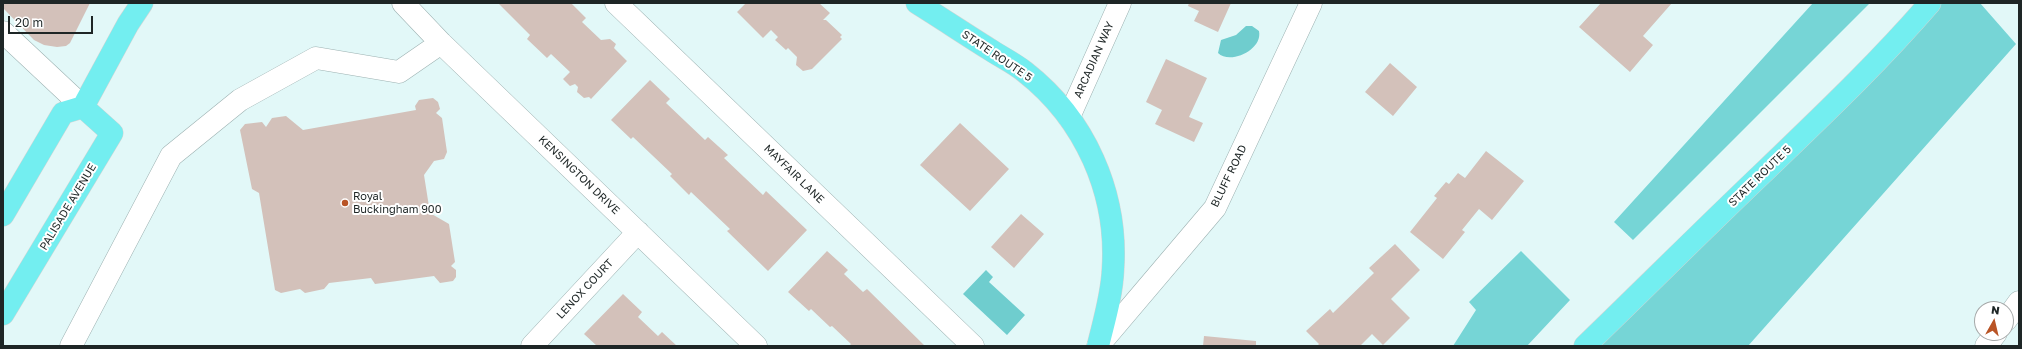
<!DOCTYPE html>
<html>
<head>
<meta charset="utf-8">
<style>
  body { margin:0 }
  #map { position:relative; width:2022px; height:349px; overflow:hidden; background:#e2f8f8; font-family:"Golos Text",sans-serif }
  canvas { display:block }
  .frame { position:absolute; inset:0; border:4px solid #1e2626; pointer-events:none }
  .north { position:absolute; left:1974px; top:301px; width:40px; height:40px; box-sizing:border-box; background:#fff; border:1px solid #a5a8a8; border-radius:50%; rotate:8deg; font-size:11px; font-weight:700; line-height:16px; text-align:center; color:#1e2626 }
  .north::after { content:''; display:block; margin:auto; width:14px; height:18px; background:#b95426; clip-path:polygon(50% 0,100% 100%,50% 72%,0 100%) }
  .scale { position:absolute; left:8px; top:16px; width:85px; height:18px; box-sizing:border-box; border:2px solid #1e2626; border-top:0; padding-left:5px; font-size:12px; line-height:14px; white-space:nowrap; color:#1e2626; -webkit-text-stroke:3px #fff; paint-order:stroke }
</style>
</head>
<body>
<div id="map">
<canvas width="2022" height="349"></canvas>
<div class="frame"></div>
<div class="north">N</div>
<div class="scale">20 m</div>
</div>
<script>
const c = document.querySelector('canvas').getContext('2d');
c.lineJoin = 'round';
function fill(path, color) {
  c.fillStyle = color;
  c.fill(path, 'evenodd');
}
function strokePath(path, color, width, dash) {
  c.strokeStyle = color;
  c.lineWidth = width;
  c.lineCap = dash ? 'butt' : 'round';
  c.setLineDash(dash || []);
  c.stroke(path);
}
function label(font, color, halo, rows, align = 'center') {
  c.font = font + ' "Golos Text",sans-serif';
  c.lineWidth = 4;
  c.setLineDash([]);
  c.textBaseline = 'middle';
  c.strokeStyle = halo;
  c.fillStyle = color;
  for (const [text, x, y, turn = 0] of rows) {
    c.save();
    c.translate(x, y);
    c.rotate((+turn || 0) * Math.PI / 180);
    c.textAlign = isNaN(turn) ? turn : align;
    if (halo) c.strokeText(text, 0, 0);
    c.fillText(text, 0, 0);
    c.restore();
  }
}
fill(new Path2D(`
  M 1813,3 L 1870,3 L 1633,240 L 1614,222 Z
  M 1930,3 L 1980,3 L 2016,44 L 1748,346 L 1585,346 Z
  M 1521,251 L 1570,300 L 1527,346 L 1453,346 L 1476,310 L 1469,302 Z`), '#76d5d6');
fill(new Path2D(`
  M 1246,26 L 1252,26 L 1259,31 C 1263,50 1230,65 1218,53 L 1221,40 L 1236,35 Z
  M 986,270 L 993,277 L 989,282 L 1025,315 L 1007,335 L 963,294 Z`), '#6fcdce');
fill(new Path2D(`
  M 3,3 L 90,3 L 70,43 L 66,46 L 57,47 L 44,45 L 34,40 L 3,8 Z
  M 498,3 L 571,3 L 586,18 L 582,22 L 601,40 L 610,39 L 616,44 L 614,48 L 627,61 L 591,99 L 589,97 L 584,98 L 577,92 L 578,87 L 575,84 L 570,86 L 563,79 L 570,72 L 551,54 L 547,58 L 527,39 L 530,35 Z
  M 746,3 L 819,3 L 830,13 L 823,20 L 826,20 L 842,35 L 840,37 L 842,39 L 812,69 L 803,71 L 796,65 L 797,57 L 788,48 L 786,50 L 775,40 L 778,37 L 771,30 L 763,38 L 737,12 Z
  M 1189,3 L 1231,3 L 1218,32 L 1194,21 L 1199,11 L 1188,6 Z
  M 1601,3 L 1672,3 L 1643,36 L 1653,45 L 1630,72 L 1579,27 Z
  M 1166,59 L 1207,78 L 1189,117 L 1203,123 L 1194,142 L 1155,124 L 1162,110 L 1146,102 Z
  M 1390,63 L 1417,87 L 1393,116 L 1365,92 Z
  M 650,80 L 670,99 L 666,103 L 705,140 L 708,137 L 728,155 L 724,158 L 744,177 L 763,195 L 766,191 L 807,230 L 768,271 L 727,231 L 730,229 L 691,192 L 689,195 L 670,176 L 672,174 L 633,137 L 631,139 L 611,120 Z
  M 433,98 L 438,102 L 440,109 L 436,113 L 442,118 L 447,152 L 444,159 L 434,161 L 424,175 L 430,213 L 449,224 L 455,262 L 451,266 L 456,270 L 456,277 L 453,281 L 440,283 L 434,276 L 375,284 L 371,278 L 329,283 L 324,289 L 305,293 L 300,289 L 281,293 L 275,290 L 259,193 L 252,189 L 240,130 L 245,124 L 262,122 L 266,127 L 272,118 L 286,116 L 303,130 L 416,110 L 415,106 L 419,100 Z
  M 960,123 L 1009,169 L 970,211 L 920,165 Z
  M 1486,151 L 1524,181 L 1492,220 L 1479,209 L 1462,230 L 1465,232 L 1443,259 L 1410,232 L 1437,198 L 1434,196 L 1446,182 L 1449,184 L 1458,173 L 1465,178 Z
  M 1021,214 L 1044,234 L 1014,268 L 991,247 Z
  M 1395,244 L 1420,270 L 1391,299 L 1410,318 L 1383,345 L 1372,334 L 1360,346 L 1317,346 L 1319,344 L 1306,331 L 1330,309 L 1333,313 L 1374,273 L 1369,268 Z
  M 827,251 L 848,270 L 844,274 L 863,292 L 867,289 L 925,346 L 849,346 L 851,344 L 832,326 L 830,327 L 811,309 L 809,311 L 788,292 Z
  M 623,294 L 642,312 L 638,317 L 658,336 L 662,332 L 677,346 L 597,346 L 584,334 Z
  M 1204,336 L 1256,341 L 1256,346 L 1203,346 Z`), '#d3c1ba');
const minor = new Path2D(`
  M 403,3 L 441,43 L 756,346
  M 616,3 L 973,346
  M 3,32 L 83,107
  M 1069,117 L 1120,3
  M 2006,320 L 2019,302
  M 71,346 L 171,156 L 240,100 L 316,58 L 399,72 L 441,43
  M 532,346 L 638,232
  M 1098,346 L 1215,208 L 1311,3
  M 1986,346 L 1996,333`);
const major = new Path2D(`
  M 917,3 C 941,18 965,34 989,49 C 1001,57 1014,63 1025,72 C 1085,119 1118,193 1113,269 C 1112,295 1104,321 1098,346
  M 3,215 L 63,113 L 83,107 L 128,24 L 142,3
  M 3,314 L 112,133 L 83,107
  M 1585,346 C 1646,287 1706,227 1767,169 C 1823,115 1879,62 1930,3`);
strokePath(minor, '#9cb1b1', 23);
strokePath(major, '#d2d4d4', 23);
strokePath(minor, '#fff', 22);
strokePath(major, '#73eef0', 22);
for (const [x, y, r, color] of [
  [345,203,4,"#b95426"]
]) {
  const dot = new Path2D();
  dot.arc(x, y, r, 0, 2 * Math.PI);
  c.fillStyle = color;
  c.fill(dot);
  strokePath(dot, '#fff', 1.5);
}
label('11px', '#1e2626', '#fff', [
  ["STATE ROUTE 5",997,56,34],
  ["ARCADIAN WAY",1094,60,-66],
  ["MAYFAIR LANE",794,174,44],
  ["KENSINGTON DRIVE",579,175,44],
  ["BLUFF ROAD",1229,176,-64],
  ["STATE ROUTE 5",1760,176,-44],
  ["PALISADE AVENUE",68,207,-59],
  ["LENOX COURT",585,289,-47]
]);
label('11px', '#1e2626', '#fff', [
  ["Royal",353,197],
  ["Buckingham 900",353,210]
], 'left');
</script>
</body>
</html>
